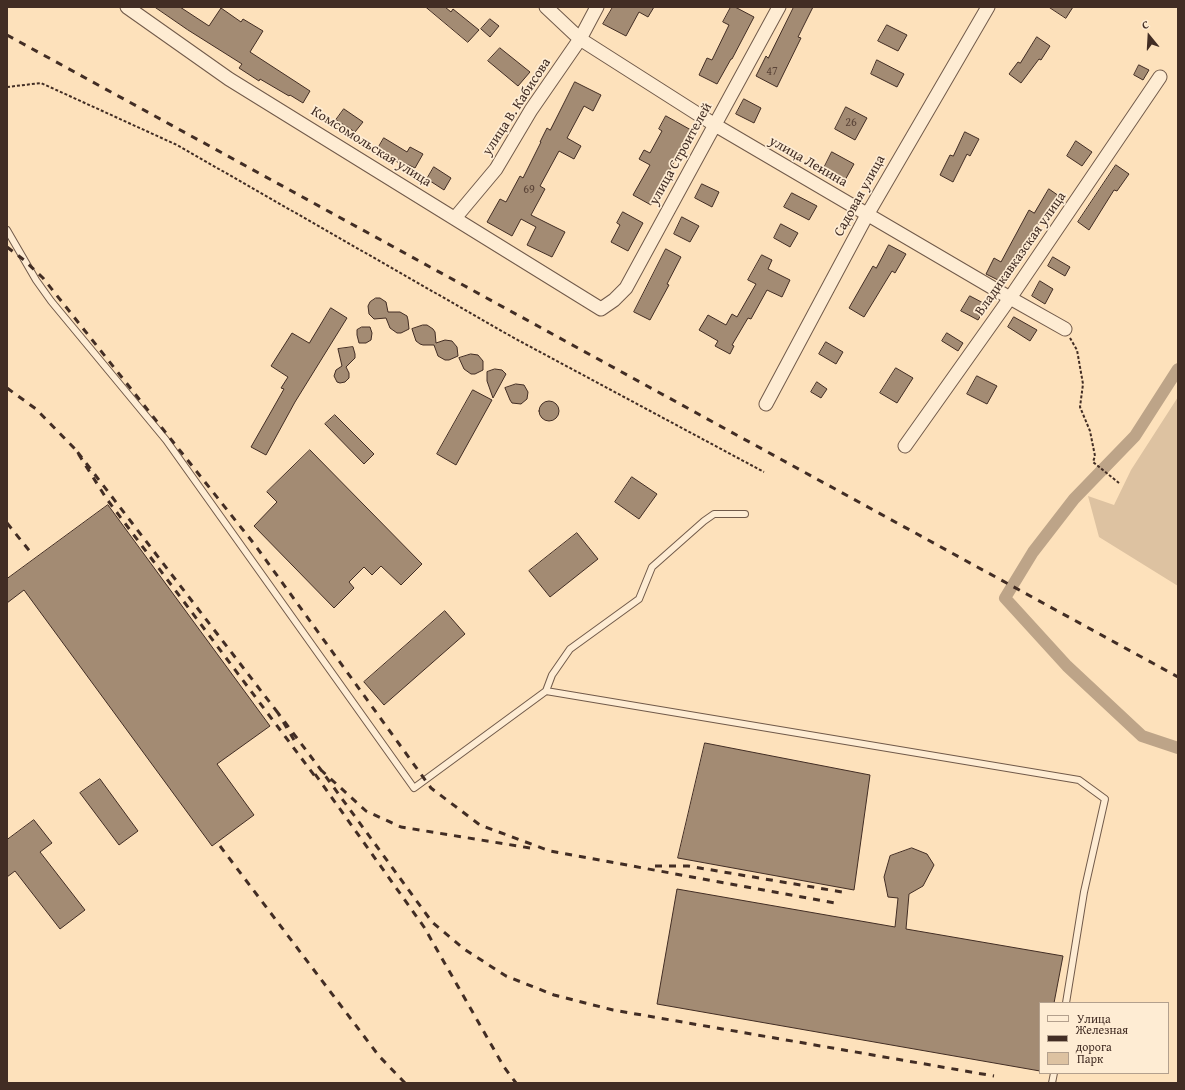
<!DOCTYPE html>
<html>
<head>
<meta charset="utf-8">
<style>
  body { margin:0 }
  #map { position:relative; width:1185px; height:1090px; overflow:hidden; background:#fde1bb; font-family:"Gentium Book Plus",serif }
  canvas { display:block }
  .frame { position:absolute; inset:0; border:8px solid #422d24; pointer-events:none }
  .legend { position:absolute; left:1039px; top:1002px; width:130px; height:72px; box-sizing:border-box; background:#feecd3; border:1px solid #b3a08d; margin:0; padding:5px 7px; list-style:none; font-size:12px; color:#422d24 }
  .legend li { display:flex; align-items:center; gap:8px; height:20px }
  .legend b { width:20px; border:1px solid #b3a08d }
  .north { position:absolute; left:1129px; top:16px; width:40px; height:40px; -webkit-text-stroke:3px #feecd3; paint-order:stroke; rotate:342deg; font-size:11px; font-weight:700; line-height:16px; text-align:center; color:#422d24 }
  .north::after { content:''; display:block; margin:auto; width:14px; height:18px; background:#422d24; clip-path:polygon(50% 0,100% 100%,50% 72%,0 100%) }
</style>
</head>
<body>
<div id="map">
<canvas width="1185" height="1090"></canvas>
<div class="frame"></div>
<ul class="legend">
<li><b style="height:5px;background:#feecd3"></b>Улица</li>
<li><b style="height:5px;background:#422d24"></b>Железная дорога</li>
<li><b style="height:11px;background:#ddc2a1"></b>Парк</li>
</ul>
<div class="north">С</div>
</div>
<script>
const c = document.querySelector('canvas').getContext('2d');
c.lineJoin = 'round';
function fill(path, color) {
  c.fillStyle = color;
  c.fill(path, 'evenodd');
}
function strokePath(path, color, width, dash) {
  c.strokeStyle = color;
  c.lineWidth = width;
  c.lineCap = dash ? 'butt' : 'round';
  c.setLineDash(dash || []);
  c.stroke(path);
}
function label(font, color, halo, rows, align = 'center') {
  c.font = font + ' "Gentium Book Plus",serif';
  c.lineWidth = 3.5;
  c.setLineDash([]);
  c.textBaseline = 'middle';
  c.strokeStyle = halo;
  c.fillStyle = color;
  for (const [text, x, y, turn = 0] of rows) {
    c.save();
    c.translate(x, y);
    c.rotate((+turn || 0) * Math.PI / 180);
    c.textAlign = isNaN(turn) ? turn : align;
    if (halo) c.strokeText(text, 0, 0);
    c.fillText(text, 0, 0);
    c.restore();
  }
}
fill(new Path2D(`
  M 1178,397 L 1178,586 L 1099,537 L 1088,496 L 1114,505 L 1131,470 Z`), '#ddc2a1');
strokePath(new Path2D(`
  M 1178,369 L 1135,436 L 1074,499 L 1033,552 L 1005,598 L 1067,666 L 1142,736 L 1178,748`), '#bda488', 12);
const building = new Path2D(`
  M 155,7 L 180,7 L 209,26 L 221,8 L 241,22 L 243,19 L 263,31 L 250,52 L 310,91 L 303,103 L 290,95 L 289,96 L 260,79 L 259,81 L 239,68 L 242,64 L 188,30 Z
  M 426,7 L 445,7 L 451,12 L 453,9 L 479,30 L 468,42 Z
  M 613,7 L 654,7 L 648,17 L 639,12 L 626,36 L 603,24 Z
  M 731,7 L 735,7 L 754,17 L 732,59 L 731,59 L 717,84 L 699,75 L 707,58 L 712,60 L 729,25 L 723,22 Z
  M 794,7 L 813,7 L 798,37 L 801,38 L 777,87 L 756,76 L 766,56 L 768,58 Z
  M 1049,7 L 1073,7 L 1066,18 Z
  M 490,19 L 499,26 L 490,37 L 481,29 Z
  M 887,25 L 907,35 L 898,51 L 878,41 Z
  M 1037,37 L 1050,46 L 1041,60 L 1039,59 L 1021,83 L 1009,74 L 1018,62 L 1020,63 Z
  M 500,48 L 530,72 L 518,86 L 488,61 Z
  M 877,60 L 904,74 L 897,87 L 871,74 Z
  M 1139,65 L 1149,70 L 1143,80 L 1134,75 Z
  M 575,82 L 601,95 L 593,111 L 584,106 L 567,138 L 581,146 L 574,159 L 559,151 L 540,186 L 545,189 L 531,215 L 565,232 L 552,257 L 527,245 L 536,227 L 521,219 L 512,236 L 487,222 L 500,199 L 506,202 L 520,176 L 523,178 L 541,142 L 540,142 L 547,128 L 550,130 Z
  M 744,99 L 761,108 L 754,123 L 736,114 Z
  M 846,107 L 867,118 L 855,140 L 835,129 Z
  M 344,109 L 363,122 L 355,132 L 336,120 Z
  M 666,116 L 691,130 L 651,205 L 633,195 L 650,165 L 639,159 L 644,150 L 650,153 L 662,131 L 659,129 Z
  M 965,132 L 979,139 L 970,156 L 967,154 L 953,182 L 940,175 L 950,155 L 953,156 Z
  M 384,138 L 407,152 L 410,147 L 423,154 L 415,168 L 400,161 L 399,163 L 377,150 Z
  M 1076,141 L 1092,152 L 1082,166 L 1067,156 Z
  M 832,152 L 854,164 L 844,182 L 823,170 Z
  M 1116,165 L 1129,174 L 1117,191 L 1114,190 L 1089,230 L 1078,222 Z
  M 434,167 L 451,178 L 444,190 L 427,179 Z
  M 702,184 L 719,192 L 712,207 L 695,198 Z
  M 1049,189 L 1059,196 L 1049,212 L 1046,211 L 1020,258 L 1018,257 L 1004,283 L 986,274 L 994,258 L 1001,262 L 1029,210 L 1034,213 Z
  M 792,193 L 817,206 L 809,220 L 784,207 Z
  M 623,212 L 643,223 L 628,251 L 611,242 L 620,225 L 617,223 Z
  M 682,217 L 699,226 L 690,242 L 674,234 Z
  M 781,224 L 798,233 L 790,247 L 774,238 Z
  M 889,245 L 906,254 L 895,273 L 892,271 L 864,317 L 849,308 L 873,266 L 876,268 Z
  M 666,249 L 681,257 L 667,284 L 669,285 L 650,320 L 634,312 Z
  M 762,255 L 772,260 L 768,269 L 790,280 L 782,297 L 767,290 L 751,319 L 748,318 L 732,345 L 734,346 L 730,354 L 715,346 L 718,341 L 699,330 L 708,315 L 726,325 L 732,314 L 737,317 L 756,284 L 748,280 Z
  M 1053,257 L 1070,267 L 1065,276 L 1048,266 Z
  M 1040,281 L 1053,289 L 1045,304 L 1032,296 Z
  M 970,296 L 987,305 L 978,320 L 961,311 Z
  M 376,298 L 380,298 L 386,302 L 388,312 L 400,312 L 407,316 L 408,320 L 409,329 L 401,333 L 397,333 L 390,328 L 386,318 L 374,319 L 369,314 L 368,306 L 370,302 Z
  M 331,308 L 347,318 L 295,402 L 266,455 L 251,447 L 284,389 L 281,388 L 288,377 L 271,366 L 292,333 L 309,343 Z
  M 1014,317 L 1037,330 L 1030,341 L 1008,327 Z
  M 423,325 L 427,325 L 433,329 L 435,332 L 436,343 L 445,340 L 452,341 L 457,347 L 458,356 L 449,360 L 445,360 L 438,356 L 434,345 L 423,345 L 420,344 L 416,341 L 412,329 Z
  M 362,327 L 370,327 L 372,333 L 371,340 L 366,343 L 359,343 L 357,335 L 357,330 Z
  M 947,333 L 963,343 L 958,351 L 942,341 Z
  M 826,342 L 843,352 L 836,364 L 819,354 Z
  M 353,347 L 355,354 L 355,358 L 346,367 L 349,373 L 349,378 L 345,382 L 340,383 L 337,382 L 334,376 L 336,370 L 342,366 L 338,349 Z
  M 471,354 L 478,355 L 483,361 L 483,370 L 475,374 L 471,374 L 464,369 L 459,358 Z
  M 896,368 L 913,378 L 897,403 L 880,393 Z
  M 495,369 L 502,370 L 506,374 L 493,398 L 487,381 L 487,372 Z
  M 977,376 L 997,386 L 987,404 L 967,394 Z
  M 817,382 L 827,389 L 821,398 L 811,392 Z
  M 516,384 L 524,385 L 528,392 L 527,399 L 521,404 L 512,403 L 510,400 L 505,388 Z
  M 473,390 L 492,400 L 456,465 L 437,454 Z
  M539 411a10 10 0 1 1 20 0a10 10 0 1 1-20 0Z
  M 335,415 L 374,454 L 364,464 L 325,424 Z
  M 310,450 L 422,564 L 401,585 L 381,566 L 372,575 L 364,567 L 349,582 L 354,588 L 334,608 L 254,526 L 277,502 L 267,492 Z
  M 632,477 L 657,494 L 639,519 L 615,502 Z
  M 108,505 L 270,726 L 217,764 L 254,815 L 212,846 L 24,590 L 7,603 L 7,579 Z
  M 577,533 L 598,559 L 550,597 L 529,571 Z
  M 445,611 L 465,634 L 384,705 L 364,682 Z
  M 705,743 L 870,775 L 854,890 L 678,858 Z
  M 100,779 L 138,831 L 119,845 L 80,793 Z
  M 34,820 L 52,843 L 40,852 L 85,910 L 60,929 L 15,871 L 7,877 L 7,840 Z
  M 912,848 L 927,854 L 934,865 L 923,886 L 909,894 L 906,929 L 1063,956 L 1054,1003 L 1040,1003 L 1040,1071 L 657,1004 L 677,889 L 895,927 L 898,898 L 888,897 L 884,877 L 890,856 Z`);
fill(building, '#a38b73');
strokePath(building, '#422d24', 1);
const service = new Path2D(`
  M 7,230 L 36,280 L 51,301 L 166,440 L 414,788 L 546,691 L 1079,780 L 1105,799 L 1084,892 L 1066,1003
  M 546,691 L 552,675 L 570,649 L 639,599 L 652,567 L 704,521 L 714,514 L 745,514
  M 1052,1083 L 1054,1073`);
const minor = new Path2D(`
  M 127,7 L 229,79 L 601,309 L 614,300 L 626,288 L 779,7
  M 546,7 L 580,39 L 715,125 L 1010,298 L 1065,329
  M 455,218 L 496,169 L 531,110 L 580,39 L 597,7
  M 766,404 L 867,215 L 988,7
  M 905,446 L 1010,298 L 1160,77`);
strokePath(service, '#715a4a', 8);
strokePath(minor, '#715a4a', 15);
strokePath(new Path2D(`
  M 7,87 L 41,83 L 177,145 L 514,338 L 764,472
  M 1070,338 L 1077,350 L 1083,384 L 1080,407 L 1090,431 L 1095,456 L 1093,462 L 1119,483`), '#422d24', 2, [3, 2]);
strokePath(service, '#feecd3', 6);
strokePath(minor, '#feecd3', 13);
strokePath(new Path2D(`
  M 7,35 L 1178,677
  M 7,247 L 24,260 L 43,278 L 255,545 L 431,788 L 480,825 L 550,851 L 840,904
  M 7,388 L 36,409 L 76,450
  M 7,523 L 32,554
  M 278,713 L 76,450 L 106,498 L 317,779
  M 294,740 L 278,713 L 321,770
  M 315,774 L 424,927 L 504,1067 L 516,1083
  M 220,846 L 379,1056 L 405,1083
  M 530,848 L 401,827 L 366,811 L 321,770 L 432,922 L 464,949 L 506,976 L 554,995 L 613,1010 L 994,1076
  M 655,866 L 688,866 L 842,892`), '#422d24', 3, [7, 7]);
label('12px', '#5a4438', null, [
  ["47",772,72],
  ["26",851,123],
  ["69",529,190]
]);
label('14px', '#422d24', '#feecd3', [
  ["улица В. Кабисова",517,107,-57],
  ["Комсомольская улица",371,147,32],
  ["улица Строителей",681,154,-61],
  ["улица Ленина",808,162,30],
  ["Садовая улица",860,196,-61],
  ["Владикавказская улица",1021,254,-55]
]);
</script>
</body>
</html>
